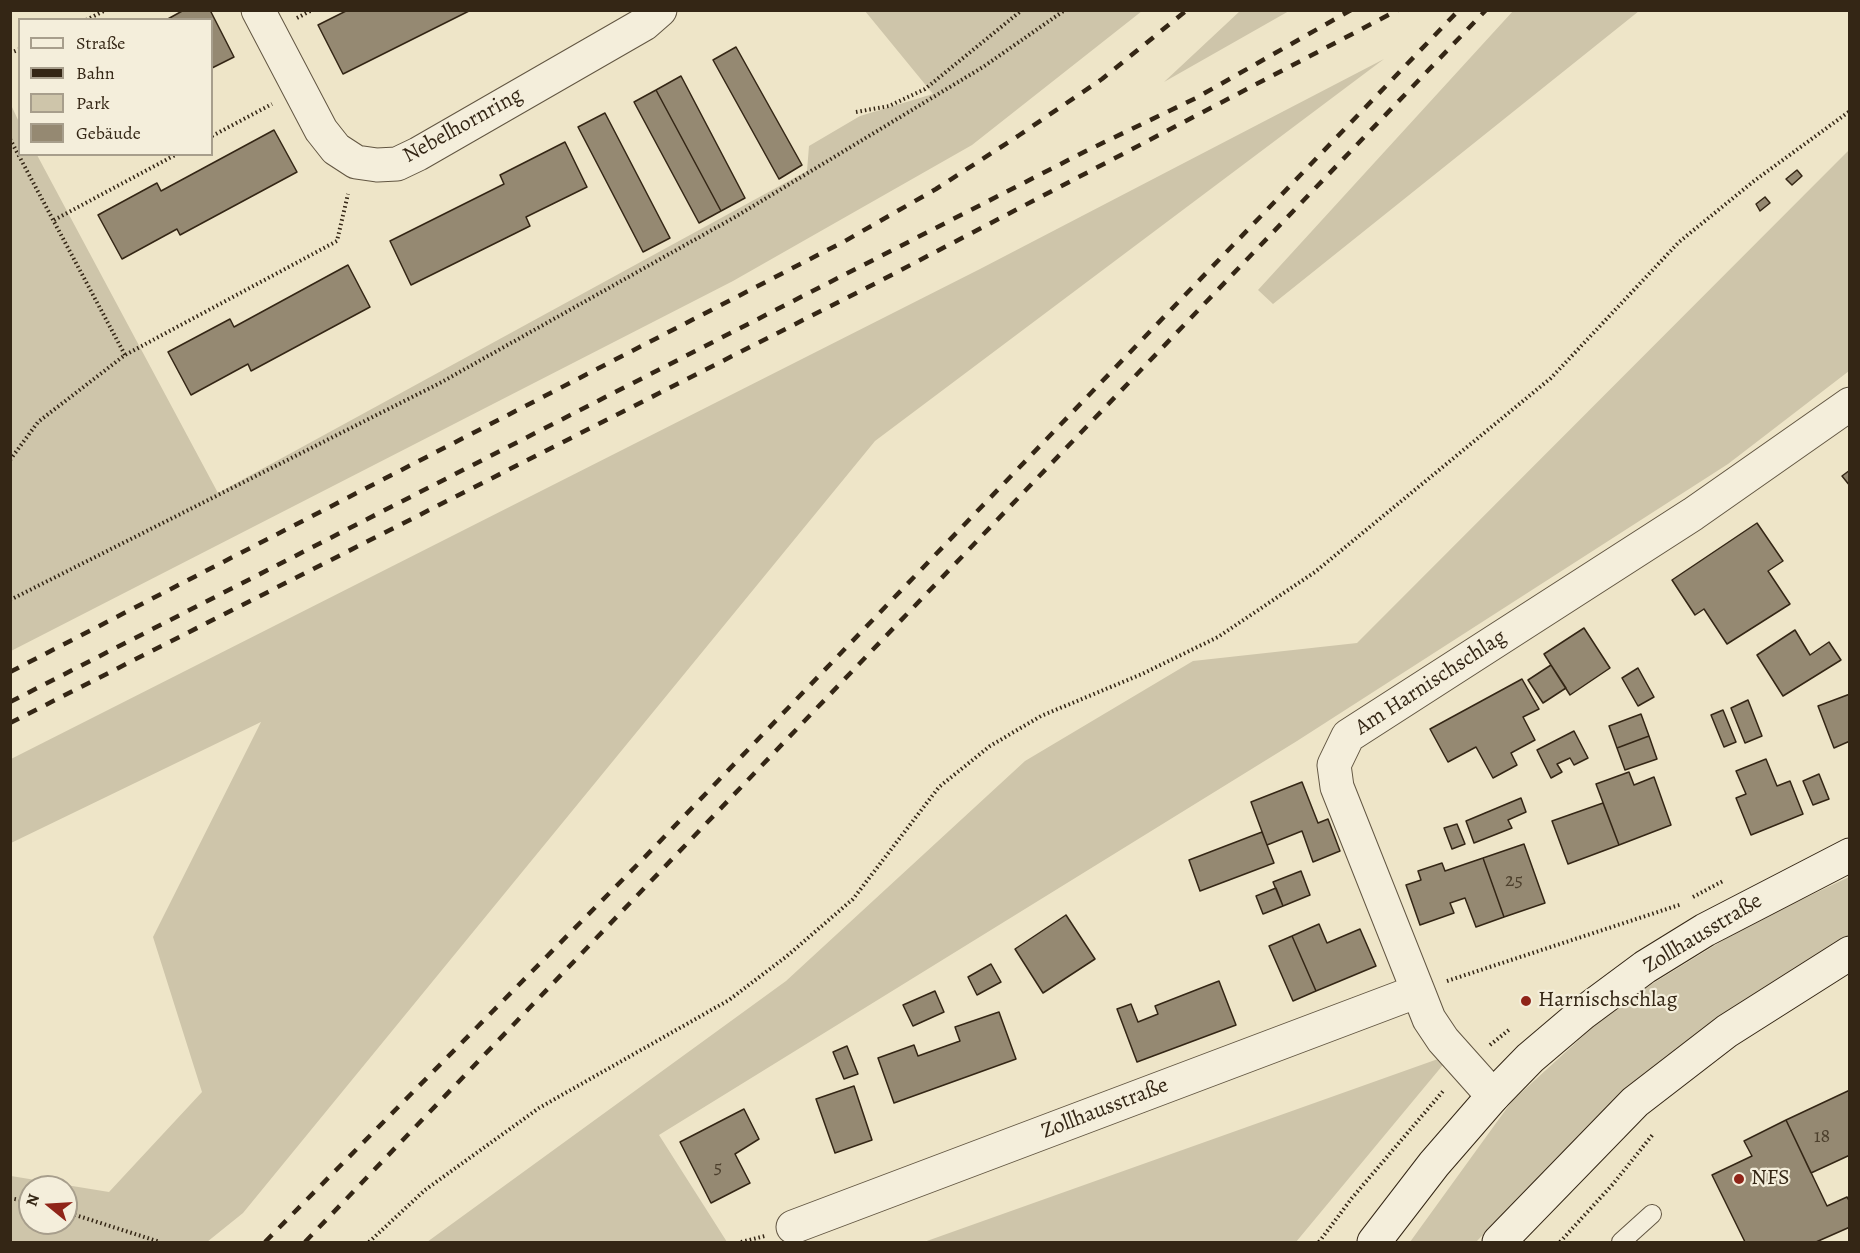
<!DOCTYPE html>
<html>
<head>
<meta charset="utf-8">
<style>
  body { margin:0 }
  #map { position:relative; width:1860px; height:1253px; overflow:hidden; background:#eee5c8; font-family:Alegreya,serif }
  canvas { display:block }
  .frame { position:absolute; inset:0; border:12px solid #342615; pointer-events:none }
  .legend { position:absolute; left:18px; top:18px; width:195px; height:138px; box-sizing:border-box; background:#f4eedb; border:2px solid #a79e8c; margin:0; padding:8px 10px; list-style:none; font-size:18px; color:#342615 }
  .legend li { display:flex; align-items:center; gap:12px; height:30px }
  .legend b { width:30px; border:2px solid #a79e8c }
  .north { position:absolute; left:18px; top:1175px; width:60px; height:60px; box-sizing:border-box; background:#f4eedb; border:2px solid #a79e8c; border-radius:50%; rotate:288deg; font-size:16px; font-weight:700; line-height:24px; text-align:center; color:#342615 }
  .north::after { content:''; display:block; margin:auto; width:21px; height:27px; background:#8f2418; clip-path:polygon(50% 0,100% 100%,50% 72%,0 100%) }
</style>
</head>
<body>
<div id="map">
<canvas width="1860" height="1253"></canvas>
<div class="frame"></div>
<ul class="legend">
<li><b style="height:8px;background:#f4eedb"></b>Straße</li>
<li><b style="height:8px;background:#342615"></b>Bahn</li>
<li><b style="height:16px;background:#cec5aa"></b>Park</li>
<li><b style="height:16px;background:#958972"></b>Gebäude</li>
</ul>
<div class="north">N</div>
</div>
<script>
const c = document.querySelector('canvas').getContext('2d');
c.lineJoin = 'round';
function fill(path, color) {
  c.fillStyle = color;
  c.fill(path, 'evenodd');
}
function toPath(rows) {
  const path = new Path2D();
  for (const r of rows) {
    path.moveTo(r[0], r[1]);
    for (let i = 2; i < r.length; i += 2) path.lineTo(r[i], r[i + 1]);
  }
  return path;
}
function trace(path, color, width, dash) {
  c.strokeStyle = color;
  c.lineWidth = width;
  c.lineCap = dash ? 'butt' : 'round';
  c.setLineDash(dash || []);
  c.stroke(path);
}
function drawText(font, color, halo, rows, align = 'center') {
  c.font = font + ' Alegreya,serif';
  c.lineWidth = 4.5;
  c.setLineDash([]);
  c.textBaseline = 'middle';
  c.strokeStyle = halo;
  c.fillStyle = color;
  for (const [text, x, y, turn = 0] of rows) {
    c.save();
    c.translate(x, y);
    c.rotate((+turn || 0) * Math.PI / 180);
    c.textAlign = isNaN(turn) ? turn : align;
    if (halo) c.strokeText(text, 0, 0);
    c.fillText(text, 0, 0);
    c.restore();
  }
}
fill(toPath([
  [865,11,1142,11,972,145,733,281,11,651,11,105,19,122,20,154,37,155,218,493,807,171,809,146,860,116,933,94],
  [1240,11,1289,11,1164,82],
  [1513,11,1639,11,1273,304,1258,290],
  [1384,59,875,441,243,1213,207,1242,11,1242,11,1176,109,1192,202,1092,153,937,261,722,11,843,11,759,980,269],
  [30,1187,66,1187,66,1223,30,1223],
  [1849,150,1849,371,1728,464,1297,741,659,1135,727,1242,427,1242,786,981,1025,761,1193,661,1357,643],
  [1849,877,1849,941,1590,1125,1476,1242,1410,1242,1512,1101,1616,1006,1748,925],
  [1452,1054,1296,1242,924,1242]
]), '#cec5aa');
const building = toPath([
  [184,10,210,10,234,57,212,68,212,20,166,20,184,10],
  [348,10,471,10,343,74,318,25,348,10],
  [736,47,802,165,779,179,713,60,736,47],
  [681,76,745,198,721,211,656,90,681,76],
  [656,90,721,211,699,223,634,102,656,90],
  [605,113,670,238,643,252,578,127,605,113],
  [274,130,297,172,180,235,177,229,122,259,98,215,157,183,161,191,274,130],
  [565,142,587,187,526,217,530,226,411,285,390,241,504,184,500,175,565,142],
  [1797,170,1802,176,1792,185,1786,179,1797,170],
  [1765,197,1770,203,1760,211,1756,204,1765,197],
  [348,265,370,307,251,371,248,364,191,395,168,352,230,319,234,327,348,265],
  [1850,470,1850,486,1842,476,1850,470],
  [1757,523,1783,561,1768,571,1790,604,1727,644,1704,609,1695,615,1672,580,1757,523],
  [1584,628,1610,668,1570,695,1544,654,1584,628],
  [1795,630,1810,655,1829,642,1841,660,1783,696,1757,655,1795,630],
  [1551,665,1566,688,1543,703,1528,680,1551,665],
  [1638,668,1654,697,1638,706,1622,678,1638,668],
  [1522,679,1539,709,1523,717,1535,740,1511,753,1517,765,1493,778,1476,747,1448,762,1430,729,1522,679],
  [1850,694,1850,741,1834,748,1818,706,1850,694],
  [1748,700,1762,736,1745,743,1731,708,1748,700],
  [1723,710,1736,742,1724,747,1711,715,1723,710],
  [1641,714,1649,736,1617,748,1609,726,1641,714],
  [1574,731,1588,758,1574,765,1570,758,1557,764,1562,772,1551,778,1537,750,1574,731],
  [1649,736,1657,759,1625,770,1617,748,1649,736],
  [1766,759,1777,786,1790,781,1803,814,1751,835,1736,798,1746,794,1736,771,1766,759],
  [1629,772,1634,785,1654,777,1671,825,1619,845,1596,784,1629,772],
  [1819,774,1829,799,1813,805,1803,781,1819,774],
  [1302,782,1318,823,1328,819,1340,851,1313,862,1302,831,1267,845,1251,802,1302,782],
  [1521,798,1526,812,1508,820,1512,828,1474,843,1466,821,1521,798],
  [1603,803,1619,845,1568,864,1552,821,1603,803],
  [1457,824,1465,844,1452,849,1444,828,1457,824],
  [1262,832,1274,863,1200,891,1189,860,1262,832],
  [1524,844,1545,903,1504,917,1483,858,1524,844],
  [1483,858,1504,917,1476,927,1465,898,1450,903,1454,913,1420,925,1406,885,1421,880,1418,871,1442,863,1445,871,1483,858],
  [1301,871,1310,895,1283,906,1273,882,1301,871],
  [1276,888,1283,906,1263,914,1256,896,1276,888],
  [1066,915,1095,959,1043,993,1015,949,1066,915],
  [1319,924,1327,943,1360,929,1376,966,1316,991,1292,936,1319,924],
  [1292,936,1316,991,1293,1001,1269,946,1292,936],
  [991,964,1001,982,977,995,968,977,991,964],
  [1219,981,1236,1025,1137,1062,1117,1009,1131,1004,1138,1022,1158,1014,1155,1006,1219,981],
  [935,991,944,1012,913,1026,903,1005,935,991],
  [999,1012,1016,1059,894,1103,878,1058,914,1045,918,1056,960,1041,955,1027,999,1012],
  [847,1046,858,1074,844,1079,833,1052,847,1046],
  [854,1086,872,1140,835,1153,816,1099,854,1086],
  [1850,1090,1850,1155,1811,1173,1786,1120,1850,1090],
  [744,1109,759,1139,735,1154,750,1183,711,1203,680,1142,744,1109],
  [1786,1120,1827,1206,1847,1197,1850,1202,1850,1227,1816,1242,1745,1242,1712,1175,1752,1156,1744,1141,1786,1120]
]);
fill(building, '#958972');
trace(building, '#342615', 1.5);
const lane = toPath([
  [1621,1242,1652,1214]
]);
const street = toPath([
  [258,10,321,130,336,149,356,162,377,165,397,164,418,154,644,24,660,10],
  [1493,1096,1443,1040,1429,1019,1418,991,1337,787,1334,765,1348,736,1693,514,1850,404],
  [793,1227,1418,991]
]);
const secondary = toPath([
  [1374,1242,1434,1164,1493,1096,1530,1058,1583,1013,1645,967,1705,930,1850,855],
  [1499,1242,1635,1102,1727,1031,1850,953]
]);
trace(lane, '#625642', 20);
trace(street, '#625642', 35);
trace(secondary, '#342615', 35);
trace(toPath([
  [297,18,312,10],
  [86,20,106,10],
  [10,53,20,49],
  [856,112,889,106,925,89,1022,10],
  [212,136,272,104],
  [10,139,125,355],
  [54,220,177,154],
  [10,460,38,422,125,355,337,241,348,194],
  [10,600,440,383,735,217,983,67,1065,10],
  [1693,897,1723,881],
  [1447,981,1682,904],
  [1490,1045,1510,1029],
  [10,1198,30,1202],
  [66,1212,160,1242],
  [369,1242,425,1190,539,1108,729,1000,787,956,853,899,939,787,990,746,1041,716,1142,674,1218,637,1315,572,1551,378,1679,242,1754,181,1850,111],
  [741,1242,765,1236],
  [1319,1242,1352,1198,1444,1090],
  [1560,1242,1613,1184,1654,1133]
]), '#342615', 4, [1.5, 3]);
trace(lane, '#f4eedb', 18);
trace(street, '#f4eedb', 33);
trace(secondary, '#f4eedb', 33);
trace(toPath([
  [10,672,845,241,936,189,1018,136,1102,79,1187,10],
  [10,702,1086,151,1196,98,1351,10],
  [10,723,878,282,1398,10],
  [265,1242,641,861,1459,10],
  [305,1242,1486,10]
]), '#342615', 4.5, [10, 10]);
for (const [x, y, r, color] of [
  [1526,1001,6,"#8f2418"],
  [1739,1179,6,"#8f2418"]
]) {
  const dot = new Path2D();
  dot.arc(x, y, r, 0, 2 * Math.PI);
  c.fillStyle = color;
  c.fill(dot);
  trace(dot, '#f4eedb', 2);
}
drawText('20px', '#4c3f2c', null, [
  ["25",1514,881],
  ["18",1822,1137],
  ["5",718,1168]
]);
drawText('22px', '#342615', '#f4eedb', [
  ["Nebelhornring",463,126,-29],
  ["Am Harnischschlag",1431,683,-33],
  ["Zollhausstraße",1703,934,-31],
  ["Zollhausstraße",1105,1109,-21]
]);
drawText('22px', '#342615', '#f4eedb', [
  ["Harnischschlag",1538,1001],
  ["NFS",1751,1179]
], 'left');
</script>
</body>
</html>
